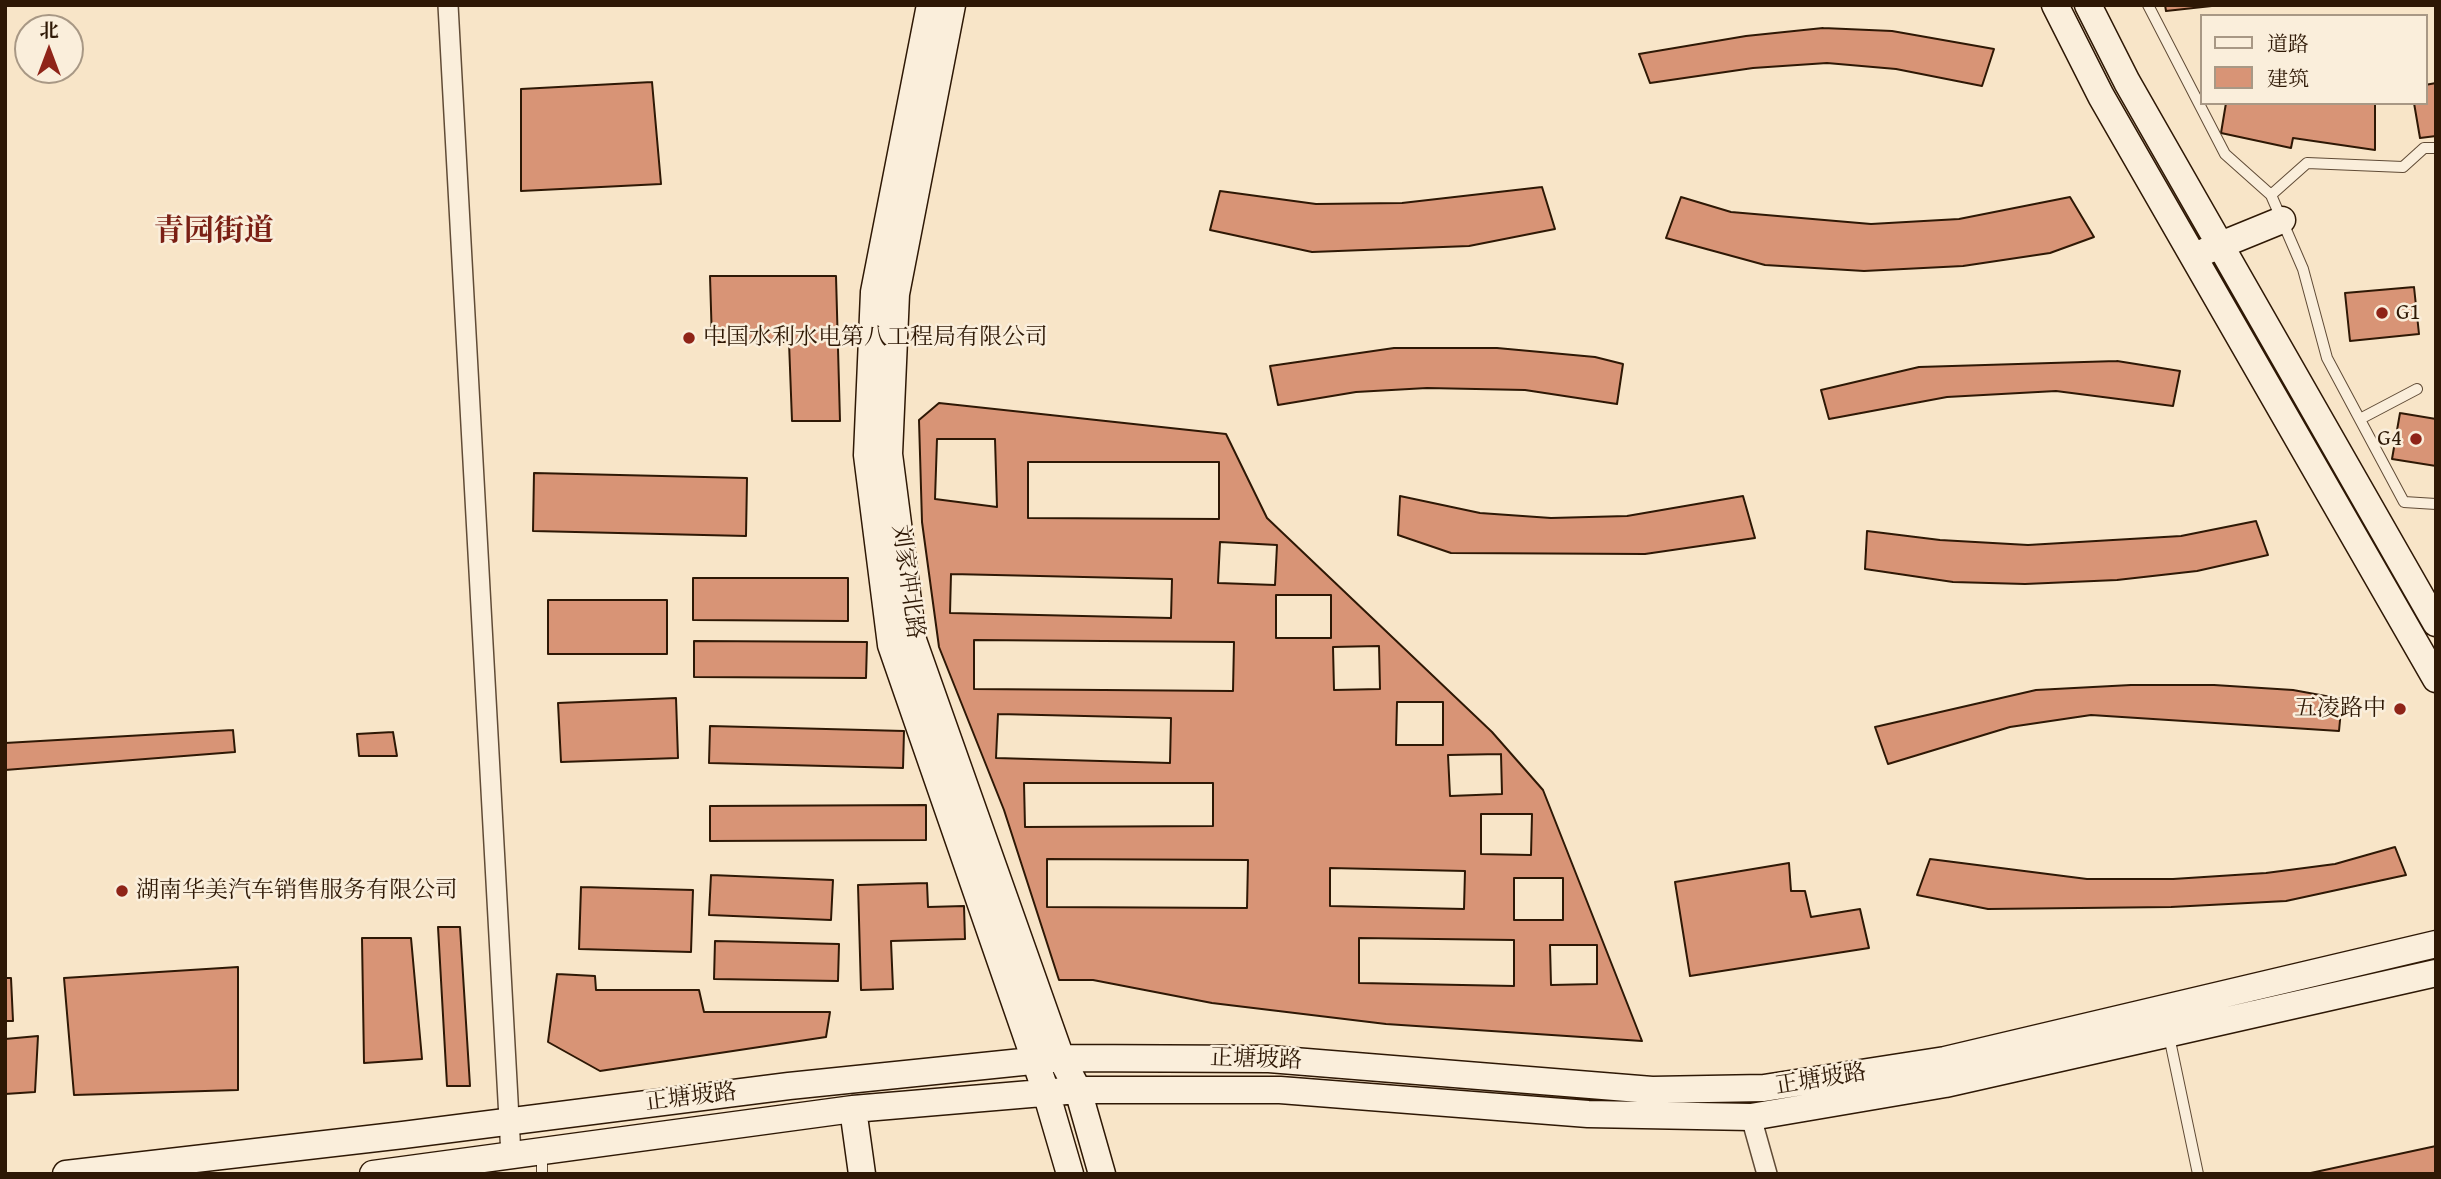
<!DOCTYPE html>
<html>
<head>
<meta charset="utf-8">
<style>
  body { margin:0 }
  #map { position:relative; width:2441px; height:1179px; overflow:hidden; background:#f8e5c8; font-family:"Gentium Book Plus","Noto Serif SC",serif }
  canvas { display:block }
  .frame { position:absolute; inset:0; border:7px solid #2e1805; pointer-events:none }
  .legend { position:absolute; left:2200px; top:14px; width:228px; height:91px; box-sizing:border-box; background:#faeedb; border:2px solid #a89885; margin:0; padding:9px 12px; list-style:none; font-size:21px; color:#2e1805 }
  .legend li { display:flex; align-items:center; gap:14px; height:35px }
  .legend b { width:35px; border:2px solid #a89885 }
  .north { position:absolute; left:14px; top:14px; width:70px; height:70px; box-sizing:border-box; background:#faeedb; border:2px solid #a89885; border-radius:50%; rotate:0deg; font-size:19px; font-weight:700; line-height:28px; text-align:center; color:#2e1805 }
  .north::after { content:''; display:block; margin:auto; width:24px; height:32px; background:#8f2418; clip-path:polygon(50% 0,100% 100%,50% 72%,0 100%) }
</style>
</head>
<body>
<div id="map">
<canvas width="2441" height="1179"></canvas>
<div class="frame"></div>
<ul class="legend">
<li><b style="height:9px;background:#faeedb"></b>道路</li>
<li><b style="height:19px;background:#d89476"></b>建筑</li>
</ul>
<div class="north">北</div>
</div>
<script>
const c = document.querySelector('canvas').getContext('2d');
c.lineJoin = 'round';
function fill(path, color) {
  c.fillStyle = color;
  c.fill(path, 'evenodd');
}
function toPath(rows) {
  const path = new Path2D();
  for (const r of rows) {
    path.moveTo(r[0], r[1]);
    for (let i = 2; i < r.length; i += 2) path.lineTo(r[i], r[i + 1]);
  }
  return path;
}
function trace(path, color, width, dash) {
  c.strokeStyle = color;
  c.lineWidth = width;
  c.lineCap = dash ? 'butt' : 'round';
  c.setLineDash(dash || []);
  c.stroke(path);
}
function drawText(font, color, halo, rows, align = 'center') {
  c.font = font + ' "Gentium Book Plus","Noto Serif SC",serif';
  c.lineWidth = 5;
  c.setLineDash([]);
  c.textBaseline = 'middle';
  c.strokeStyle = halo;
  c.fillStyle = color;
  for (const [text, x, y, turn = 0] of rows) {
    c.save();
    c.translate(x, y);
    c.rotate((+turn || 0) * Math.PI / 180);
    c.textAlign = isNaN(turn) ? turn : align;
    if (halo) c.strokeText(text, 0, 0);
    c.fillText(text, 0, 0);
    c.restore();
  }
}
const building = toPath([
  [2165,5,2221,5,2166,11,2165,5],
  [1823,28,1892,31,1994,49,1982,86,1896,69,1827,63,1753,68,1650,83,1639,54,1746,36,1823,28],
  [652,82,661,184,521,191,521,89,652,82],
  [2436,83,2436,136,2420,138,2414,103,2425,103,2425,85,2436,83],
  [2226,103,2375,104,2375,150,2293,138,2291,148,2221,133,2226,103],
  [1542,187,1555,229,1469,246,1312,252,1210,230,1220,191,1316,204,1402,203,1542,187],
  [1681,197,1731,212,1871,224,1959,219,2070,197,2094,237,2050,253,1963,266,1864,271,1765,265,1666,238,1681,197],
  [710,276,836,276,840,421,792,421,789,342,712,342,710,276],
  [2414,287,2419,334,2350,341,2345,293,2414,287],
  [1394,348,1497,348,1595,357,1623,364,1617,404,1525,390,1427,388,1356,392,1278,405,1270,366,1394,348],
  [2117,361,2180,371,2173,406,2056,391,1947,397,1829,419,1821,390,1919,367,2117,361],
  [939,403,1226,434,1267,518,1492,732,1543,790,1642,1041,1386,1024,1212,1003,1093,980,1059,980,1004,810,939,647,922,522,919,420,939,403],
  [2400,413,2436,419,2436,466,2392,459,2400,413],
  [937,439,995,439,997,507,935,499,937,439],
  [1028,462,1219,462,1219,519,1028,518,1028,462],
  [534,473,747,478,746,536,533,531,534,473],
  [1400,496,1480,513,1551,518,1627,516,1743,496,1755,538,1645,554,1451,553,1398,535,1400,496],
  [2256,521,2268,555,2197,571,2117,580,2025,584,1953,582,1865,569,1867,531,1940,540,2028,545,2181,536,2256,521],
  [1220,542,1277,545,1275,585,1218,583,1220,542],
  [951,574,1172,579,1171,618,950,613,951,574],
  [693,578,848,578,848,621,693,620,693,578],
  [1276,595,1331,595,1331,638,1276,638,1276,595],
  [548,600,667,600,667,654,548,654,548,600],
  [974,640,1234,642,1233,691,974,689,974,640],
  [694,641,867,642,866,678,694,677,694,641],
  [1379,646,1380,689,1334,690,1333,647,1379,646],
  [2131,685,2214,685,2293,690,2342,699,2339,731,2091,715,2010,727,1888,764,1875,727,2036,690,2131,685],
  [676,698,678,758,561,762,558,703,676,698],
  [1397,702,1443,702,1443,745,1396,745,1397,702],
  [998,714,1171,718,1170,763,996,758,998,714],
  [710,726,904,731,903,768,709,763,710,726],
  [233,730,235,752,5,770,5,743,233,730],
  [393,732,397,756,359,756,357,734,393,732],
  [1501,754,1502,794,1450,796,1448,755,1501,754],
  [1024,783,1213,783,1213,826,1025,827,1024,783],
  [926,805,926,840,710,841,710,806,926,805],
  [1481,814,1532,814,1531,855,1481,854,1481,814],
  [2395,847,2406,875,2286,901,2171,907,1988,909,1917,895,1930,859,2087,879,2173,879,2266,873,2335,864,2395,847],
  [1047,859,1248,860,1247,908,1047,907,1047,859],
  [1789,863,1791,891,1805,891,1811,917,1860,909,1869,948,1690,976,1675,882,1789,863],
  [1330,868,1465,871,1464,909,1330,906,1330,868],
  [711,875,833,880,831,920,709,915,711,875],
  [1514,878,1563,878,1563,920,1514,920,1514,878],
  [927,883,928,907,964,906,965,939,891,941,893,989,861,990,858,885,927,883],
  [581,887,693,890,691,952,579,949,581,887],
  [438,927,460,927,470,1086,447,1086,438,927],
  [362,938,411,938,422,1059,364,1063,362,938],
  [1359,938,1514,940,1514,986,1359,983,1359,938],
  [715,941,839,944,838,981,714,979,715,941],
  [1550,945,1597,945,1597,984,1551,985,1550,945],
  [238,967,238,1090,74,1095,64,978,238,967],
  [557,974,595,976,596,990,699,990,704,1012,830,1012,826,1037,600,1071,548,1042,557,974],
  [5,978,11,978,13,1021,5,1021,5,978],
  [38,1036,35,1092,5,1094,5,1039,38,1036],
  [2436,1146,2436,1174,2306,1174,2436,1146]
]);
fill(building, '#d89476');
trace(building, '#2e1805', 2);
const lane = toPath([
  [2148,5,2225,154,2271,195,2303,269,2327,358,2404,502,2436,504],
  [2271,195,2307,163,2403,167,2424,148,2436,148],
  [2360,419,2417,389],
  [2169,1036,2198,1174],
  [542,1153,542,1174]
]);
const street = toPath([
  [448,5,511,1155],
  [1751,1117,1767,1174]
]);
const secondary = toPath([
  [930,5,874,292,867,455,891,645,1046,1092,1070,1174],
  [952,5,896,294,889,454,913,640,1061,1058,1078,1090,1102,1174],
  [2055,5,2101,96,2436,679],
  [2088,5,2127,82,2436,623],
  [2206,251,2282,220],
  [853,1109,862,1174],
  [66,1174,403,1135,789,1086,1061,1058,1269,1059,1652,1090,1764,1088,1945,1060,2436,944],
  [373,1174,853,1109,1078,1090,1280,1090,1588,1114,1751,1117,1945,1084,2436,973]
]);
trace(lane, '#604b36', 12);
trace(street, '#604b36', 22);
trace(secondary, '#2e1805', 29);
trace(lane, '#faeedb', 10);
trace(street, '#faeedb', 19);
trace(secondary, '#faeedb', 26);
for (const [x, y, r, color] of [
  [2382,313,7,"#8f2418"],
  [689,338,7,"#8f2418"],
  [2416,439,7,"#8f2418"],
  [2400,709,7,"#8f2418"],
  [122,891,7,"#8f2418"]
]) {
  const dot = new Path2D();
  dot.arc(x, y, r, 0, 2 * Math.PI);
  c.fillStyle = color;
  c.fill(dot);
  trace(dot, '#faeedb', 2.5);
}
drawText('23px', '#2e1805', '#faeedb', [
  ["G1",2396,313],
  ["中国水利水电第八工程局有限公司",703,338],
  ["G4",2402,439,"right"],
  ["五凌路中",2386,709,"right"],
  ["湖南华美汽车销售服务有限公司",136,891]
], 'left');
drawText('23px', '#2e1805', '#faeedb', [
  ["刘家冲北路",907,582,82],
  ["正塘坡路",1256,1060,2],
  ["正塘坡路",1821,1080,-9],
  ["正塘坡路",691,1098,-7]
]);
drawText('bold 30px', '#7a1f14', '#faeedb', [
  ["青园街道",214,232]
]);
</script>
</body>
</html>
